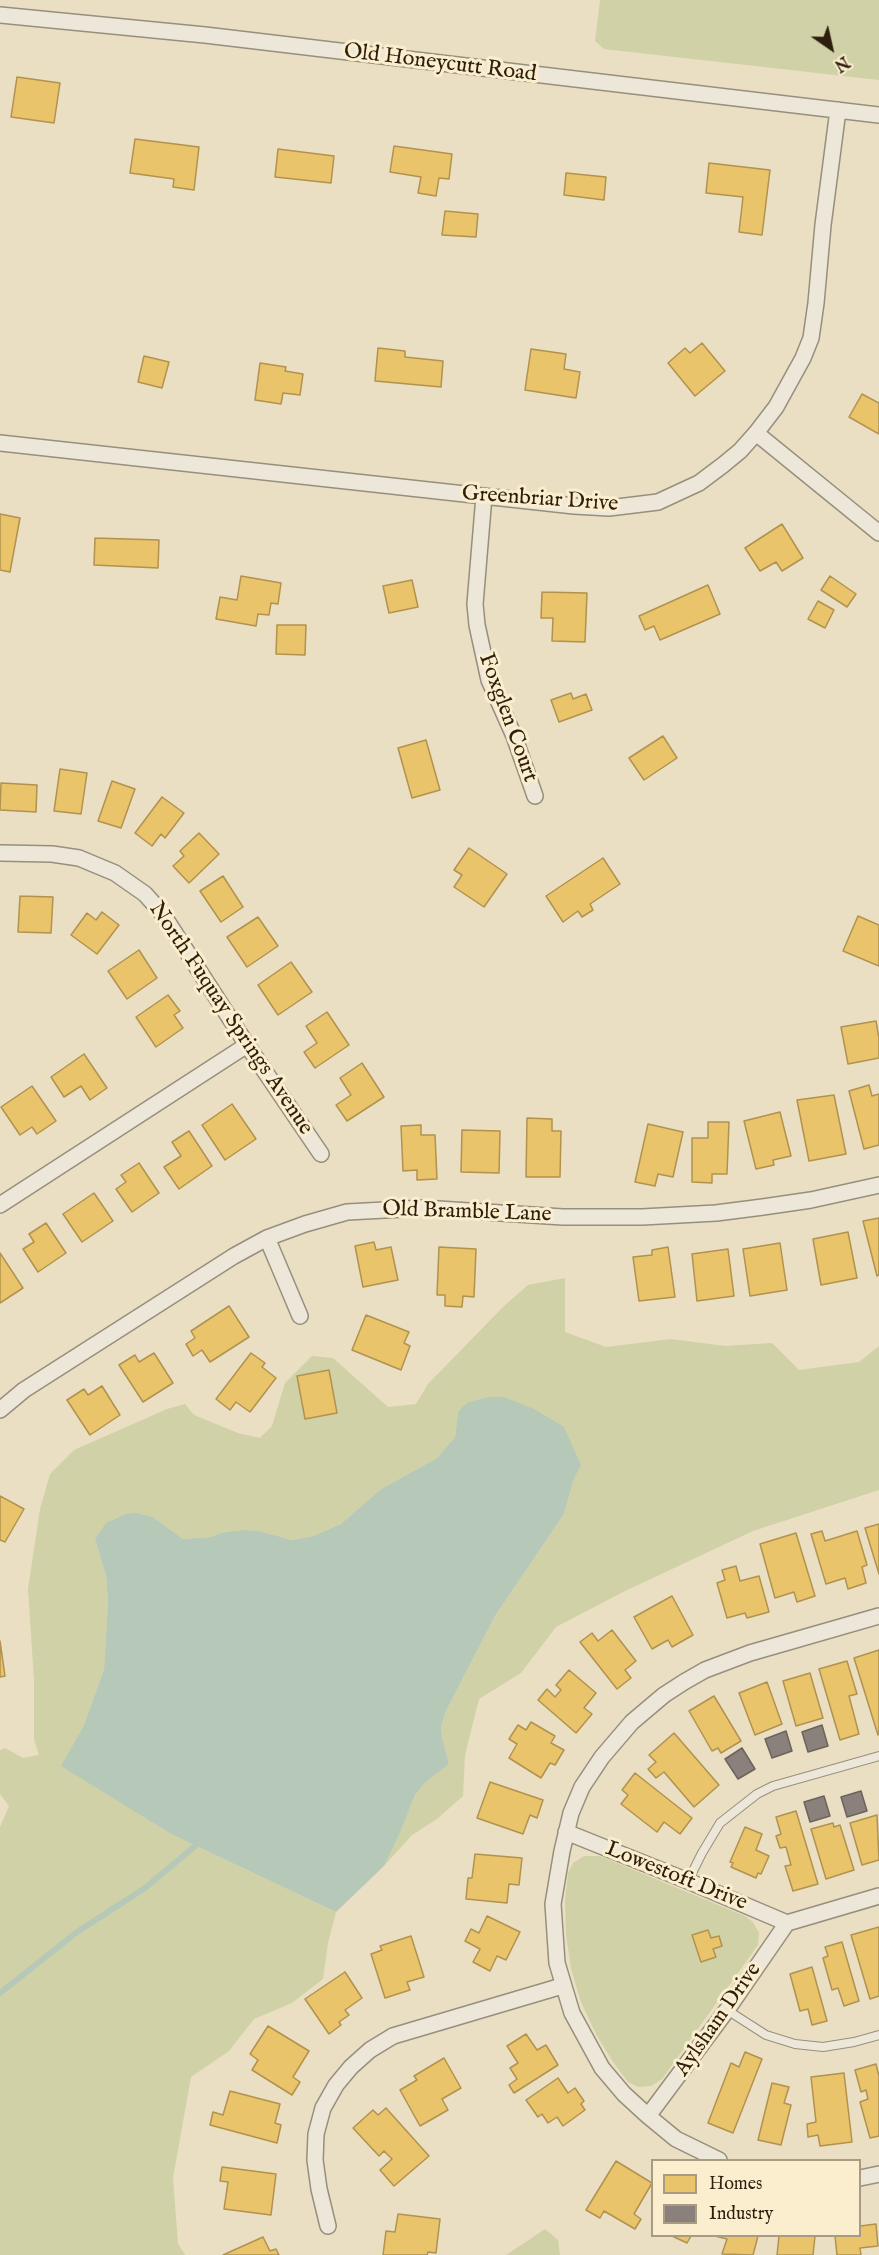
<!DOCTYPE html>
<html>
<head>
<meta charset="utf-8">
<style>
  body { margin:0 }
  #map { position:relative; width:879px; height:2255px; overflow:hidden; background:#eadfc3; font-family:"IM FELL English",serif }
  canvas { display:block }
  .legend { position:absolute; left:651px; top:2159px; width:210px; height:78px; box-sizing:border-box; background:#fbeece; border:2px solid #a99b81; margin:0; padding:8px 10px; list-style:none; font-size:18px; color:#2d1e0d }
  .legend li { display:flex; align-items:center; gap:12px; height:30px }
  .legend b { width:30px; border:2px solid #a99b81 }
  .north { position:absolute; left:801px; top:18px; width:60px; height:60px; -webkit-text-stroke:4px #fbeece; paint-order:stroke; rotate:146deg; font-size:16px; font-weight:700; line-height:24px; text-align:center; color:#2d1e0d }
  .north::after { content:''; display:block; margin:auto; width:21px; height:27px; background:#2d1e0d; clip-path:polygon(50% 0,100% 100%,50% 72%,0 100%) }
</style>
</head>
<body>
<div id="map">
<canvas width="879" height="2255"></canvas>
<ul class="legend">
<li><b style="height:16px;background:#e9c46a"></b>Homes</li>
<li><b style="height:16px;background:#8a817c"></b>Industry</li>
</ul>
<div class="north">N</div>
</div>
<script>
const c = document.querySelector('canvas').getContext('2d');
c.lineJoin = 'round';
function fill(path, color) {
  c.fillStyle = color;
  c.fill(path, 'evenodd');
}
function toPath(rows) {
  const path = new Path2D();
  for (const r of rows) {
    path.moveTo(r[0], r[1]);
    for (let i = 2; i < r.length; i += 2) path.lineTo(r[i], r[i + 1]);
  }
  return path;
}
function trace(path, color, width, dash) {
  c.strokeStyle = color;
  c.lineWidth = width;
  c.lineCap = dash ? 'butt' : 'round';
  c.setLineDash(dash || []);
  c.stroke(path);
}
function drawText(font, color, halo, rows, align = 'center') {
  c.font = font + ' "IM FELL English",serif';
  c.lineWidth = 6;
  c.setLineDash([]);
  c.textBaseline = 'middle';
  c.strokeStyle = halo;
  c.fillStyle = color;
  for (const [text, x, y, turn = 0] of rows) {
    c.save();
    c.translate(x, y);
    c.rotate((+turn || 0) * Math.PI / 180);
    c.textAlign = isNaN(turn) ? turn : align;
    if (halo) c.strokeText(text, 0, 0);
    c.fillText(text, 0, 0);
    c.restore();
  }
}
fill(toPath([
  [600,0,879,0,879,80,604,49,595,41],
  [565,1278,565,1332,606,1347,671,1339,725,1346,772,1343,799,1370,859,1362,879,1346,879,1490,753,1531,623,1592,556,1627,521,1673,479,1699,465,1755,463,1796,437,1819,412,1835,384,1866,400,1833,415,1795,426,1782,449,1764,442,1737,441,1727,446,1711,495,1616,564,1514,573,1482,581,1465,458,1413,455,1437,437,1458,381,1489,341,1524,313,1536,292,1540,263,1532,220,1533,211,1537,183,1539,153,1517,95,1539,106,1576,108,1602,104,1669,84,1725,62,1766,171,1834,336,1912,328,1943,323,1979,292,2003,254,2019,229,2051,191,2077,173,2178,178,2244,185,2255,0,2255,0,1827,9,1806,0,1794,0,1750,5,1748,23,1758,39,1755,34,1740,34,1680,28,1589,40,1509,50,1474,74,1450,167,1409,185,1404,194,1415,238,1433,260,1438,272,1426,285,1383,312,1356,333,1358,388,1407,416,1404,428,1384,504,1306,528,1285],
  [584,1856,600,1856,745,1916,753,1922,759,1933,758,1945,662,2079,651,2086,638,2087,628,2082,613,2062,597,2036,581,2002,571,1969,566,1934,565,1901,568,1873,573,1863],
  [545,2229,558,2240,560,2255,506,2255]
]), '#d0d1a6');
fill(toPath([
  [489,1397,504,1397,534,1409,564,1427,581,1465,573,1482,564,1514,495,1616,446,1711,441,1727,442,1737,449,1764,426,1782,415,1795,400,1833,384,1866,336,1912,171,1834,61,1766,84,1725,104,1669,108,1602,106,1576,95,1539,106,1523,126,1514,136,1513,153,1517,183,1539,211,1537,220,1533,247,1530,263,1532,292,1540,313,1536,341,1524,381,1489,437,1458,455,1437,458,1413,462,1407,469,1402]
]), '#b6c8b8');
const homes = toPath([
  [17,77,60,83,54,123,11,117,17,77],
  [135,139,199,147,194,190,173,187,174,179,130,173,135,139],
  [394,146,452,154,449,179,439,178,436,196,418,193,421,177,390,172,394,146],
  [278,149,334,156,331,183,275,177,278,149],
  [709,163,770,170,762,235,739,232,743,197,706,193,709,163],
  [566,173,606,177,604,200,564,195,566,173],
  [445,211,478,214,476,237,442,235,445,211],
  [702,343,725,371,695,396,668,363,685,348,690,353,702,343],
  [378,348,405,351,405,357,443,361,441,387,375,381,378,348],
  [531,349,566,354,564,369,580,372,576,398,525,390,531,349],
  [144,356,169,362,162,388,138,382,144,356],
  [260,363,286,367,285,371,303,374,300,395,283,393,281,404,255,400,260,363],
  [862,394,879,403,879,434,849,417,862,394],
  [0,514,20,518,10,572,0,570,0,514],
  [782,524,803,558,782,571,776,562,760,571,745,548,782,524],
  [95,538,159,540,158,568,94,565,95,538],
  [241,576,281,583,278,604,271,603,269,615,258,614,256,626,216,619,220,597,237,600,241,576],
  [830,576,856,594,847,607,821,590,830,576],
  [412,580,418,607,389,613,383,586,412,580],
  [708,585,720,614,660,640,654,626,645,630,639,616,708,585],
  [542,592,587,593,585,642,552,641,553,618,541,618,542,592],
  [818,601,834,610,825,628,808,619,818,601],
  [277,625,306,625,305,655,276,654,277,625],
  [571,693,573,699,586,694,592,710,559,722,551,700,571,693],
  [663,736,677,758,644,780,629,758,663,736],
  [426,740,440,790,412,798,398,748,426,740],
  [60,769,87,773,81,814,54,811,60,769],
  [112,781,135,789,121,828,98,821,112,781],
  [1,783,37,785,36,812,0,810,1,783],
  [162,797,184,813,165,838,161,834,152,846,135,833,162,797],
  [199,833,219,854,189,883,173,866,184,856,180,851,199,833],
  [469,848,507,874,484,907,454,887,462,875,454,870,469,848],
  [603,858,620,884,590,904,593,910,582,917,578,911,563,922,546,896,603,858],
  [223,876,243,907,221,922,200,891,223,876],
  [20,896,53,897,51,933,18,932,20,896],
  [102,912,119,925,97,954,71,935,87,913,96,920,102,912],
  [858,916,879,925,879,966,843,951,858,916],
  [258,917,278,946,247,967,227,937,258,917],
  [139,950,157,978,127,999,108,971,139,950],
  [291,962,312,992,278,1015,258,985,291,962],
  [168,995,180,1011,174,1015,183,1028,156,1047,136,1017,168,995],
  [327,1012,349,1045,315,1068,304,1052,317,1043,306,1026,327,1012],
  [876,1021,879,1038,879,1058,848,1064,841,1027,876,1021],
  [84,1054,107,1088,90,1100,81,1086,64,1097,51,1077,84,1054],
  [362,1063,384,1097,347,1121,336,1105,351,1095,340,1078,362,1063],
  [869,1085,872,1096,879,1094,879,1145,864,1149,849,1091,869,1085],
  [32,1086,56,1121,37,1134,32,1127,20,1135,1,1107,32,1086],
  [834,1095,846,1154,809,1161,797,1100,834,1095],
  [232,1104,256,1139,225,1160,202,1125,232,1104],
  [780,1112,791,1156,773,1160,774,1165,756,1169,744,1121,780,1112],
  [527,1118,552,1119,552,1131,561,1131,560,1177,526,1177,527,1118],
  [708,1122,729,1122,727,1174,712,1174,712,1183,692,1182,692,1138,708,1138,708,1122],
  [648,1124,683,1132,673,1177,658,1174,655,1186,635,1182,648,1124],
  [421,1125,421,1135,435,1135,437,1179,417,1180,417,1170,403,1171,401,1126,421,1125],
  [462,1130,500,1131,499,1173,461,1172,462,1130],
  [189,1131,212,1166,179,1189,164,1167,181,1156,172,1142,189,1131],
  [139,1163,159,1193,132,1212,116,1189,126,1182,121,1175,139,1163],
  [94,1193,113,1221,82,1242,63,1214,94,1193],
  [879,1218,879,1275,877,1276,863,1221,879,1218],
  [46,1223,66,1253,38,1272,23,1249,34,1242,29,1234,46,1223],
  [848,1232,857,1278,821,1285,813,1239,848,1232],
  [374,1242,376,1250,391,1247,398,1280,363,1287,355,1246,374,1242],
  [780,1243,787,1290,750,1296,743,1249,780,1243],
  [439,1247,476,1249,474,1297,463,1296,462,1307,445,1306,445,1295,437,1295,439,1247],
  [668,1247,675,1297,639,1301,633,1257,652,1255,652,1250,668,1247],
  [728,1249,734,1296,697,1301,692,1254,728,1249],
  [0,1253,23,1288,0,1303,0,1253],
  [229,1306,249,1337,210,1362,202,1350,193,1356,186,1344,195,1338,191,1331,229,1306],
  [366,1315,409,1332,404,1343,410,1346,401,1370,352,1350,366,1315],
  [154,1353,173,1383,143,1402,119,1365,135,1355,139,1362,154,1353],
  [251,1353,265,1363,262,1367,276,1378,250,1412,236,1402,230,1410,216,1399,251,1353],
  [329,1370,337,1413,305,1419,297,1376,329,1370],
  [102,1386,120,1415,90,1435,67,1400,84,1389,88,1395,102,1386],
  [0,1496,24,1509,5,1542,0,1540,0,1496],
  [879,1524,879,1574,865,1528,879,1524],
  [822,1531,825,1541,857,1531,867,1565,862,1567,866,1583,848,1589,845,1578,826,1584,811,1534,822,1531],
  [796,1533,815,1596,797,1602,794,1592,775,1598,760,1544,796,1533],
  [736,1566,740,1581,759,1576,769,1612,747,1618,745,1613,727,1618,717,1583,725,1580,722,1570,736,1566],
  [672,1596,693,1635,672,1647,668,1640,652,1649,634,1617,672,1596],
  [612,1630,636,1661,625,1670,631,1678,617,1689,580,1642,592,1633,598,1641,612,1630],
  [0,1641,5,1676,0,1677,0,1641],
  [879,1650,879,1734,878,1735,854,1658,879,1650],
  [847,1661,857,1694,849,1696,859,1734,840,1740,819,1669,847,1661],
  [569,1670,596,1693,584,1708,592,1714,576,1733,538,1700,547,1689,555,1697,561,1690,556,1685,569,1670],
  [810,1673,823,1718,796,1726,783,1681,810,1673],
  [767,1682,782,1724,755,1735,739,1693,767,1682],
  [714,1696,741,1741,721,1753,718,1748,712,1751,689,1711,714,1696],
  [531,1722,555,1736,551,1743,564,1750,555,1765,550,1763,541,1778,509,1758,517,1744,509,1739,518,1725,526,1730,531,1722],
  [674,1733,719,1785,694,1807,664,1772,656,1778,648,1769,656,1762,649,1755,674,1733],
  [635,1773,692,1818,680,1834,664,1822,657,1832,621,1804,628,1795,622,1790,635,1773],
  [490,1782,543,1800,537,1818,530,1815,523,1834,477,1818,490,1782],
  [796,1811,818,1884,793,1891,785,1866,791,1865,786,1847,780,1848,776,1836,781,1834,776,1817,796,1811],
  [877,1815,879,1860,862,1865,850,1823,877,1815],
  [833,1823,834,1827,840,1825,854,1870,826,1879,811,1829,833,1823],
  [745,1827,762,1834,756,1850,769,1856,761,1874,758,1873,756,1878,731,1867,733,1863,730,1862,745,1827],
  [475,1854,522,1858,519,1885,509,1884,507,1903,466,1899,468,1878,472,1878,475,1854],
  [487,1916,520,1932,506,1960,497,1956,490,1971,473,1962,480,1949,465,1941,471,1929,479,1933,487,1916],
  [879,1927,879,1996,870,1999,851,1935,879,1927],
  [708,1930,711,1938,719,1936,722,1946,713,1949,716,1957,701,1962,692,1935,708,1930],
  [411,1936,424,1977,407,1982,410,1990,385,1998,371,1954,382,1950,380,1946,411,1936],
  [842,1942,859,2001,844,2006,838,1988,832,1990,823,1958,828,1956,825,1947,842,1942],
  [812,1967,827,2021,812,2025,808,2009,800,2011,790,1974,812,1967],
  [345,1972,362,1998,345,2010,349,2015,339,2022,341,2025,329,2034,305,1999,345,1972],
  [268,2026,309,2051,293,2077,300,2082,292,2095,252,2070,258,2060,250,2054,268,2026],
  [526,2034,537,2050,546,2045,558,2065,514,2093,509,2085,517,2079,510,2068,518,2063,507,2046,526,2034],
  [745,2052,762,2059,733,2133,708,2123,731,2063,739,2067,745,2052],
  [444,2058,461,2088,442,2099,448,2110,420,2126,400,2090,417,2080,414,2076,444,2058],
  [876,2064,879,2076,879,2136,870,2138,860,2102,868,2099,866,2090,861,2092,855,2070,876,2064],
  [844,2073,852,2142,820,2146,818,2135,808,2137,807,2124,816,2122,811,2077,844,2073],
  [558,2078,568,2093,575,2088,584,2101,581,2104,585,2110,563,2126,557,2117,548,2123,542,2114,538,2117,526,2100,558,2078],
  [772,2083,789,2087,784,2103,791,2105,781,2145,758,2140,772,2083],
  [230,2091,280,2104,275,2123,281,2125,277,2143,210,2125,213,2112,223,2115,230,2091],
  [386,2108,429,2156,394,2186,380,2170,392,2159,384,2151,379,2156,353,2128,373,2110,378,2115,386,2108],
  [616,2161,652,2183,634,2214,641,2219,635,2229,604,2211,600,2218,586,2210,616,2161],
  [222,2167,276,2174,271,2215,224,2209,228,2182,220,2181,222,2167],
  [398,2214,440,2219,436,2253,428,2252,427,2255,383,2255,386,2231,395,2232,398,2214],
  [876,2224,878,2246,860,2248,861,2255,837,2255,835,2236,860,2236,860,2226,876,2224],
  [672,2236,691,2236,687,2243,672,2236],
  [715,2236,758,2236,753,2255,722,2254,727,2239,715,2236],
  [779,2236,815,2236,813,2255,777,2255,779,2236],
  [263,2237,270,2251,276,2249,279,2255,223,2255,263,2237]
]);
fill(homes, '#e9c46a');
trace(homes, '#b1924e', 1.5);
const industry = toPath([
  [822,1725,828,1746,808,1752,802,1732,822,1725],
  [786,1731,792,1751,772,1758,765,1739,786,1731],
  [742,1748,755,1769,738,1779,725,1759,742,1748],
  [861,1791,867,1811,847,1817,841,1797,861,1791],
  [824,1796,830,1816,810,1822,804,1802,824,1796]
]);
fill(industry, '#8a817c');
trace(industry, '#6e635b', 1.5);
trace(toPath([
  [0,1993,77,1932,145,1888,201,1841]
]), '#b6c8b8', 6);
const service = toPath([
  [688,1881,702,1853,720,1823,757,1794,773,1786,879,1756],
  [727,2010,766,2035,795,2044,823,2047,854,2042,879,2035]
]);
const minor = toPath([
  [0,15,205,35,879,115],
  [756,433,879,533],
  [0,443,574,506,609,508,658,502,699,483,723,465,740,451,756,433,776,407,803,358,811,338,816,303,823,225,838,110],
  [484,496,475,604,477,625,489,680,514,736,535,796],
  [0,853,52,854,79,858,115,873,145,894,162,913,247,1045,321,1154],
  [0,1205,247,1045],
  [267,1238,300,1316],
  [0,1410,24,1390,234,1256,267,1238,305,1224,347,1212,423,1208,563,1217,642,1217,716,1213,763,1207,811,1200,879,1185],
  [566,1832,688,1881,787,1923],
  [787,1923,879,1896],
  [648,2116,727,2010,787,1923],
  [719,2160,676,2139,648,2116,624,2094,602,2068,572,2013,557,1963,553,1904,562,1851,571,1813,582,1787,602,1757,632,1722,664,1695,684,1682,705,1670,750,1653,879,1616],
  [860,2178,879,2174],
  [328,2226,319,2189,315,2160,316,2134,323,2108,336,2085,351,2067,370,2050,393,2036,562,1986]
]);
trace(service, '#978f7d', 10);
trace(minor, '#978f7d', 18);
trace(service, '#ece7d9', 8);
trace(minor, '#ece7d9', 15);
drawText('22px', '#2d1e0d', '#fbeece', [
  ["Old Honeycutt Road",440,64,7],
  ["Greenbriar Drive",540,500,4],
  ["Foxglen Court",507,718,70],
  ["North Fuquay Springs Avenue",230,1019,56],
  ["Old Bramble Lane",467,1213,2],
  ["Lowestoft Drive",676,1877,22],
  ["Aylsham Drive",719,2020,-55]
]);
</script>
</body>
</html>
